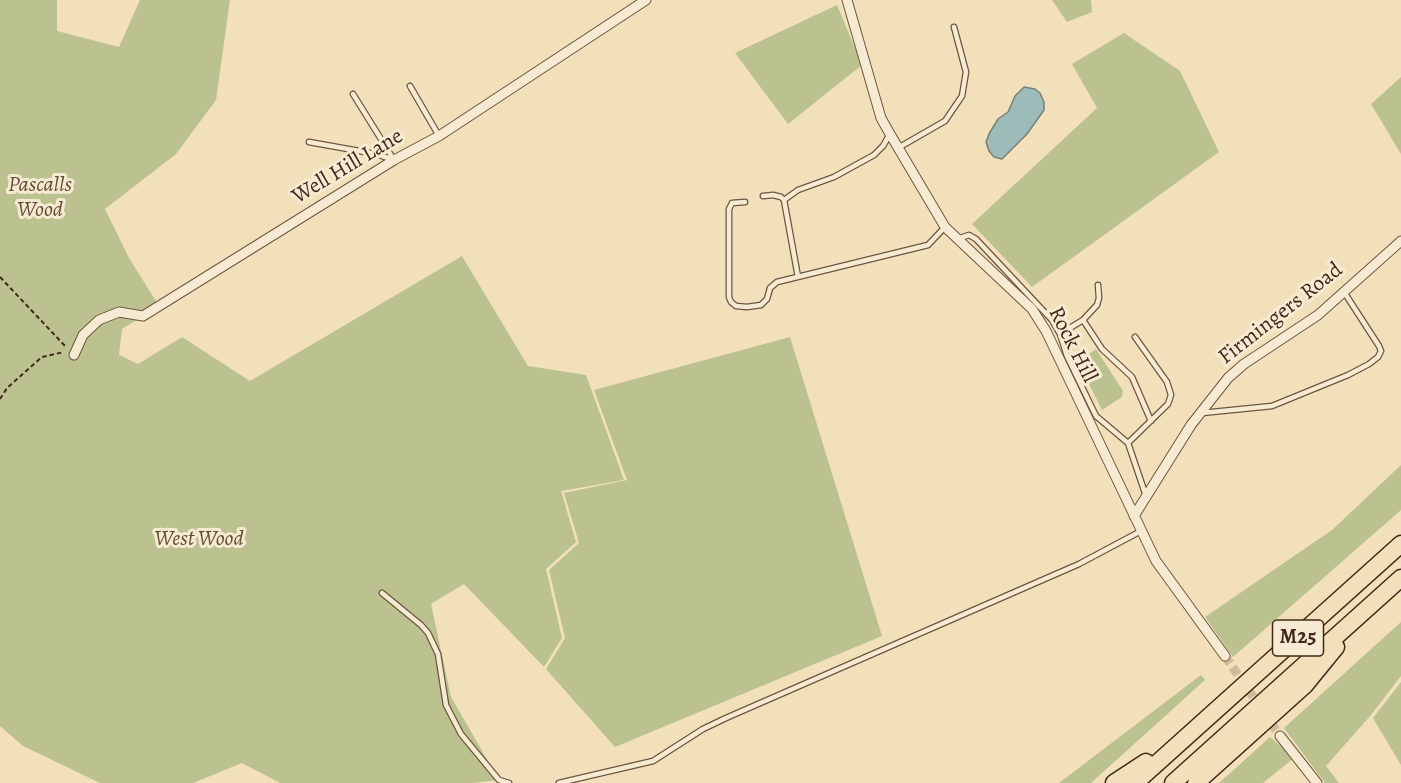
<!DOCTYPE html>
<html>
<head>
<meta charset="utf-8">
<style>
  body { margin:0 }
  canvas { display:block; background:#f1e0b9 }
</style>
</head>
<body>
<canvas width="1401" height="783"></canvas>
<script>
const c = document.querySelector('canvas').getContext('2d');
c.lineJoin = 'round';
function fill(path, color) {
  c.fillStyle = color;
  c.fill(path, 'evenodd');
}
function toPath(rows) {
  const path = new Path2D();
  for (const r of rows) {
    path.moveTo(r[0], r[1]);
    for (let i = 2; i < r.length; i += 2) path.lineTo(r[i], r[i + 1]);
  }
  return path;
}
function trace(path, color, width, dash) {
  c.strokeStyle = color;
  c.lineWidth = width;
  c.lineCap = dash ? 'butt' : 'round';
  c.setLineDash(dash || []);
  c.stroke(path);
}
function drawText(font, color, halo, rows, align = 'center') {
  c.font = font + ' Alegreya,serif';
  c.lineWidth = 6;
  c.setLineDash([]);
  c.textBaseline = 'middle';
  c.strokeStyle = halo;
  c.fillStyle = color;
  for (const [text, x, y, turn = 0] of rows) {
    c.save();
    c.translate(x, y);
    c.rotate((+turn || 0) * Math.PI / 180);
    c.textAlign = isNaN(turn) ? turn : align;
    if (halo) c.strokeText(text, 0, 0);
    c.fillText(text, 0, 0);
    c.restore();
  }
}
fill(toPath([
  [0,0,57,0,57,31,119,47,140,0,230,0,216,100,176,154,105,209,129,258,159,306,122,329,119,355,138,364,182,337,250,381,462,256,528,366,586,375,624,480,561,491,576,542,546,569,562,638,544,667,464,584,431,604,451,697,499,780,473,783,280,783,242,763,193,783,100,783,23,746,0,726],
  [1052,0,1091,0,1092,12,1067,22],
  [837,5,862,65,788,124,735,53],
  [1124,33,1180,71,1219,152,1032,287,972,224,1097,108,1072,64],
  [1401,77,1401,154,1371,104],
  [790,337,882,636,615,747,546,669,565,638,549,570,579,543,564,493,627,480,594,390],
  [1096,349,1123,391,1122,397,1102,410,1078,362],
  [1401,465,1401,510,1233,657,1205,617,1332,530],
  [1401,622,1401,676,1371,715,1326,766,1339,783,1325,783,1284,728],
  [1201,675,1205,680,1091,783,1059,783],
  [1401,682,1401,765,1373,718],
  [1270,737,1294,758,1263,783,1219,783]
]), '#bbc28f');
const water = toPath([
  [1024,87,1035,89,1040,93,1044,102,1044,110,1027,134,1002,159,994,157,989,151,986,142,989,134,998,119,1008,112,1015,96,1024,87]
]);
fill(water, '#9dbbb8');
trace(water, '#788078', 1.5);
trace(toPath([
  [1225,656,1280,736]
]), '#cebb99', 9, [9, 4.5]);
const service = toPath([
  [410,86,439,136],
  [353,94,394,160],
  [309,142,376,154,394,160],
  [898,148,945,121,962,96,966,72,954,27],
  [763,196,773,195,781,197,784,200,798,277],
  [784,200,798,190,834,177,874,155,883,146,890,134],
  [745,202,732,203,729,209,729,297,731,302,736,306,747,307,761,305,767,299,770,288,777,282,928,245,945,227],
  [957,239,969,235,976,239,1052,320,1060,334,1067,356,1096,416,1128,443,1146,496],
  [1098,285,1099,298,1097,305,1083,320,1102,349,1132,377,1151,421],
  [1060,334,1083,320],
  [1202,413,1272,406,1348,375,1369,364,1378,357,1381,351,1379,346,1344,292],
  [1128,443,1168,404,1171,395,1167,382,1135,337],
  [382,593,421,625,428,633,438,654,446,705,461,734,499,780,509,783],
  [559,783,653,761,703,729,726,718,1079,564,1141,531]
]);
const minor = toPath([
  [847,0,881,118,890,134,945,227,1032,309,1046,331,1156,561,1225,656],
  [74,355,83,335,99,320,119,312,143,316,394,160,439,136,646,0],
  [1134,516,1191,425,1228,378,1244,364,1318,315,1401,241],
  [1280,736,1317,783]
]);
const motorway = toPath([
  [1114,783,1146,762],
  [1135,783,1401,544],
  [1173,783,1401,578],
  [1196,783,1305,685,1336,647]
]);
trace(service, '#6d5641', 7);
trace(minor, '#6d5641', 11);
trace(motorway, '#412819', 19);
trace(toPath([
  [0,277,66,347],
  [0,399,7,388,42,357,64,352]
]), '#412819', 2, [4.5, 3]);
trace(service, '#f6ebd2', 4.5);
trace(minor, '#f6ebd2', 9);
trace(motorway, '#f1e0b9', 16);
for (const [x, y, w] of [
  [1298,638,51]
]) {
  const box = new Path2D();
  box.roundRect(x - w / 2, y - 18, w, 36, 4.5);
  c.fillStyle = '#f6ebd2';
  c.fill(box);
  trace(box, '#412819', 1.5);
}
drawText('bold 21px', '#412819', null, [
  ["M25",1298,638]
]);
drawText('22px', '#412819', '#f6ebd2', [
  ["Well Hill Lane",348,167,-31],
  ["Firmingers Road",1281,314,-38],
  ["Rock Hill",1072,345,63]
]);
drawText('italic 22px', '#604e36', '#f6ebd2', [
  ["Pascalls",40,186],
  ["Wood",40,211],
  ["West Wood",199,540]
]);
</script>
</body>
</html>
